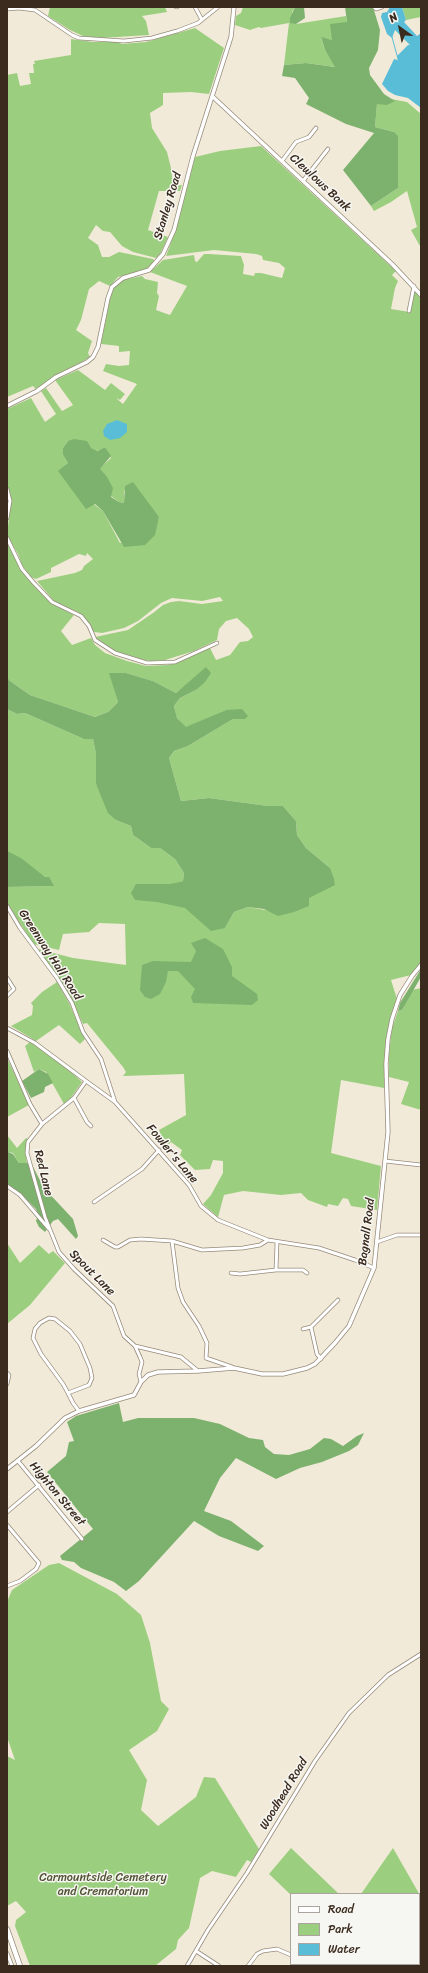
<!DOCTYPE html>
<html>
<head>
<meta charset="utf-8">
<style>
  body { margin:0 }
  #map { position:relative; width:428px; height:1973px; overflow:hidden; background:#f2ead8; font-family:Sriracha,sans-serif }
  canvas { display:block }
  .frame { position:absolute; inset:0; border:8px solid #3b2a1e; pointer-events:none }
  .legend { position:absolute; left:290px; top:1893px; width:130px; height:72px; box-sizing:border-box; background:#f6f6f2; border:1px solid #aba49d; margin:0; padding:5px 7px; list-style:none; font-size:12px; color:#3b2a1e }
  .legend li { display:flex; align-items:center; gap:8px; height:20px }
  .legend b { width:20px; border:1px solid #aba49d }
  .north { position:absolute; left:380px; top:8px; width:40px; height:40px; -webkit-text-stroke:3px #f6f6f2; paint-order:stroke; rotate:327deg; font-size:11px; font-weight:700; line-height:16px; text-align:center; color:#3b2a1e }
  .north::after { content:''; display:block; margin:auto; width:14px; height:18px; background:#3b2a1e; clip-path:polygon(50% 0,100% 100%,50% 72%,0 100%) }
</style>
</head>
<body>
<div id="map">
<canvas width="428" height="1973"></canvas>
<div class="frame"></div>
<ul class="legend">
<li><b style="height:5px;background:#fff"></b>Road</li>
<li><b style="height:11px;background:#9bcf7f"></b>Park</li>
<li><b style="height:11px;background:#59bdd7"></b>Water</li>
</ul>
<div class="north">N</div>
</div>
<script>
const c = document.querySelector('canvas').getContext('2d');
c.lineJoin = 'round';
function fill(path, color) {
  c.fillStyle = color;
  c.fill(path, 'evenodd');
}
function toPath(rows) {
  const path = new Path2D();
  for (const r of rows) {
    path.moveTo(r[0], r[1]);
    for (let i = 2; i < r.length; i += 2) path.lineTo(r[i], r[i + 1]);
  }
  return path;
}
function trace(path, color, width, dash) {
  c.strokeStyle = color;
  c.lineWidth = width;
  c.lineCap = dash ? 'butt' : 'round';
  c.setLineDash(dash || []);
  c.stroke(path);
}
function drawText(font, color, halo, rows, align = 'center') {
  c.font = font + ' Sriracha,sans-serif';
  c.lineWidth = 3;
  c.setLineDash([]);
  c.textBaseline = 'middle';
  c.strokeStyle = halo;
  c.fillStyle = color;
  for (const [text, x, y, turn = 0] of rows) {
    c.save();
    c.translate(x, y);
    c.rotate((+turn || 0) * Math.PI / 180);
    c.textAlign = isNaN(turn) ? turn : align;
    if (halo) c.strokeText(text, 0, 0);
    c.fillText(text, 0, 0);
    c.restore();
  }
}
fill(toPath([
  [50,7,165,7,167,12,142,16,146,21,149,35,101,38,83,36,70,30,48,16],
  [243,7,295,7,292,12,296,24,346,16,347,22,332,40,321,38,325,50,336,67,306,63,284,65,289,23,261,28,259,27,250,30,235,25,236,16,241,13],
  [402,7,421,7,421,17,406,20],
  [195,28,224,48,209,94,191,92,163,93,163,105,150,113,152,128,167,152,171,168,173,186,182,185,180,191,159,191,148,230,168,237,160,254,156,258,133,252,122,246,110,232,103,231,96,225,88,238,98,245,102,257,109,257,119,252,153,259,155,262,145,270,118,277,110,286,99,281,89,289,81,320,76,330,92,341,88,353,90,357,36,389,33,386,7,397,7,75,17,73,20,86,31,84,29,73,34,73,33,64,35,64,34,61,71,55,71,39,93,42,118,42,122,44,146,42],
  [391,99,407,102,421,114,421,248,411,230,417,227,407,191,391,202,374,211,371,206,398,188,394,132,375,127,377,104,394,101],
  [261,146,396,271,392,275,398,281,395,288,391,309,410,312,414,290,421,299,421,963,411,975,391,980,397,999,390,1019,386,1038,384,1088,341,1080,331,1153,381,1166,377,1210,351,1206,348,1199,343,1198,338,1206,328,1204,327,1207,308,1200,301,1193,281,1195,243,1191,224,1195,218,1217,203,1204,211,1195,223,1173,223,1161,213,1160,210,1169,195,1170,180,1155,182,1150,171,1142,166,1147,159,1130,186,1115,184,1074,123,1076,126,1072,123,1067,87,1023,83,1024,70,996,38,949,73,958,126,965,125,924,99,923,89,932,63,934,59,950,33,944,7,903,7,887,53,886,45,877,7,855,7,709,17,714,25,713,84,739,93,739,96,754,96,784,116,820,131,826,133,835,151,848,160,848,175,859,184,873,183,881,181,882,225,928,234,912,248,907,271,911,330,868,306,848,297,835,296,821,283,806,268,806,209,798,181,801,169,758,174,751,188,746,233,719,245,719,226,710,186,728,177,718,174,706,180,698,196,690,207,668,176,693,153,681,126,673,110,673,118,702,108,712,95,717,30,695,10,681,7,677,7,541,23,572,52,604,74,615,61,631,72,645,91,638,95,645,105,653,127,661,146,666,167,665,179,662,210,648,216,660,230,655,240,642,248,641,253,637,249,629,237,618,226,621,219,629,217,640,194,651,165,660,151,661,138,659,112,650,95,637,128,630,153,613,163,605,171,602,179,601,202,604,223,601,220,597,202,601,172,598,161,603,138,621,124,628,102,633,94,632,85,619,78,612,56,603,53,600,37,581,75,573,82,570,84,566,93,559,87,553,86,556,79,554,51,568,51,572,36,579,31,577,22,565,18,554,7,535,11,500,7,487,7,409,31,398,45,422,56,414,41,391,46,388,62,411,73,405,55,380,78,370,105,390,111,383,125,394,120,400,116,398,123,404,137,384,103,371,106,364,119,366,129,365,130,351,119,352,119,346,101,344,111,294,113,289,122,280,142,276,145,279,158,282,157,293,159,296,156,310,170,315,187,286,150,272,163,260,194,255,195,261,197,262,204,254,209,254,241,256,244,265,243,274,254,276,255,273,261,273,282,278,285,268,279,263,263,260,262,256,256,254,214,250,166,256,176,229,195,157,220,151],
  [68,441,99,451,105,447,111,458,99,469,106,475,111,496,119,502,124,503,124,490,159,517,156,526,120,543,103,511,71,487,59,472,68,463,63,455,63,448],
  [57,982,69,1003,85,1039,80,1044,59,1025,36,1041,11,1026,32,1015,33,1006,31,1003,42,992],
  [421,988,421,1110,401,1104,409,1082,389,1077,389,1053,392,1028,398,1011,402,1010,412,990],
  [30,1042,67,1068,82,1082,70,1099,64,1104,46,1072,39,1069,34,1072,25,1046],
  [7,1058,29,1105,7,1117],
  [7,1135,17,1148,26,1138,28,1139,25,1150,27,1163,19,1163,13,1153,8,1152,7,1155],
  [7,1243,20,1263,39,1245,49,1254,53,1251,65,1263,30,1305,7,1324],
  [59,1563,117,1594,141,1615,150,1643,161,1701,169,1709,157,1731,129,1750,147,1780,141,1810,158,1826,196,1797,204,1777,215,1778,259,1849,251,1862,247,1860,236,1877,212,1871,200,1878,189,1928,178,1940,176,1949,155,1966,30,1966,15,1926,16,1920,26,1912,16,1901,7,1906,7,1756,15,1760,7,1737,7,1602,12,1590,49,1565],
  [291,1848,339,1894,291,1895,269,1874],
  [393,1848,421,1897,421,1920,419,1922,419,1894,361,1894]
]), '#9bcf7f');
fill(toPath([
  [295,7,304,7,305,18,296,24,290,23,290,18],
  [345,7,373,7,380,30,378,50,369,68,370,75,384,94,395,101,387,105,377,104,375,127,394,132,398,136,398,188,371,206,343,170,374,133,346,124,306,104,309,98,295,78,282,76,284,65,306,63,335,67,325,50,321,37,332,40,330,24,347,22],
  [74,439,87,441,91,448,98,451,105,447,111,456,100,469,106,475,113,488,111,497,119,502,124,503,125,486,133,482,159,517,155,535,145,545,124,547,103,511,95,504,86,509,58,471,68,463,63,455,63,448,68,441],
  [206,667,211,673,205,682,196,690,180,698,174,706,177,718,186,727,226,710,242,709,248,716,245,719,233,719,188,746,174,751,169,758,181,801,209,798,268,806,283,806,296,821,297,835,306,848,330,868,334,879,335,885,309,898,309,906,294,912,278,916,264,909,248,907,234,912,225,928,211,931,185,908,157,902,135,900,131,893,136,884,170,884,180,882,183,881,184,873,175,859,160,848,151,848,133,835,131,826,116,820,108,813,96,784,96,754,93,739,84,739,25,713,17,714,7,709,7,677,10,681,30,695,95,717,108,712,118,702,109,673,126,673,153,681,176,693],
  [7,851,21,858,45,877,49,877,54,886,7,887],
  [205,938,223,949,232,967,232,976,257,994,258,1000,252,1005,193,1003,191,997,195,989,178,971,168,971,166,982,160,994,151,999,145,997,140,990,142,965,153,961,191,962,196,951,191,943],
  [421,969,421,977,402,1010,398,1011,400,1003],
  [39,1069,48,1074,53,1083,45,1087,44,1092,31,1098,22,1081],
  [8,1152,13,1154,19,1163,31,1163,44,1188,73,1219,78,1236,76,1239,58,1219,53,1221,45,1232,39,1227,36,1221,38,1215,36,1209,21,1194,7,1185],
  [119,1403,123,1422,138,1418,194,1418,220,1424,249,1438,263,1440,265,1447,274,1454,289,1455,310,1449,324,1438,331,1439,343,1446,357,1436,364,1433,358,1445,349,1451,322,1462,300,1468,276,1479,236,1458,220,1478,204,1511,231,1521,264,1546,258,1551,219,1536,194,1521,139,1581,126,1591,114,1582,81,1568,74,1562,62,1560,60,1556,93,1529,47,1472,66,1456,69,1442,74,1441,67,1422,76,1416]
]), '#7cb26e');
fill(toPath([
  [390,7,402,7,406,20,404,22,417,36,421,33,421,108,408,98,395,95,388,91,382,84,394,59,398,60,397,56,408,45,410,45,395,30,392,38,387,34,381,17,382,13,387,12],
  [117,420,127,424,127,432,120,438,110,440,104,436,103,431,107,424]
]), '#59bdd7');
trace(toPath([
  [392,37,398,59],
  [419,1947,421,1949],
  [374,1966,375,1964]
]), '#59bdd7', 1);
const minor = toPath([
  [176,7,177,7],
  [195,7,202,20],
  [374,7,376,9,382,7],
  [7,9,19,8,35,10,72,35,79,38,124,41,152,38,177,31,198,23,218,7],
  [282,161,296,142,309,137,316,128],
  [303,181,328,149],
  [409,311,414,286],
  [7,489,10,501,7,518],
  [7,538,22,569,33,582,52,602,81,616,89,626,95,640,115,653,147,663,175,662,217,643],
  [7,906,20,928,57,978,72,1003,83,1032,101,1059,115,1102],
  [7,978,14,989,7,996],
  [7,1028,35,1043,86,1081],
  [7,1051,30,1104,42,1124],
  [74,1098,87,1122,91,1126],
  [385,1161,421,1165],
  [7,1186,20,1195,49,1229],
  [94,1202,142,1169,159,1150],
  [103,1240,115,1247,118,1247,130,1240,141,1239,172,1241,202,1250,243,1248,260,1245,268,1240],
  [172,1241,178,1288,183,1302,199,1326,207,1343,206,1358,232,1367],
  [377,1242,397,1235,421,1235],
  [276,1270,277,1242],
  [231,1273,240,1274,276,1270,303,1270,307,1273],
  [311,1327,317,1354,321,1359],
  [303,1329,311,1327,338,1300],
  [135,1346,181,1357,198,1371],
  [7,1373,9,1375,7,1384],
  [141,1382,139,1374,142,1362,140,1357,135,1346,124,1336,113,1306,74,1269,59,1252,45,1217,27,1153,28,1142,42,1124,74,1098,86,1081,115,1102,189,1185,201,1206,218,1220,268,1240,319,1248,355,1260,374,1268],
  [68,1393,89,1385,92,1378,90,1368,80,1344,70,1331,55,1319,49,1318,40,1323,35,1329,33,1338,41,1354,63,1384,68,1393,73,1403,79,1411],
  [18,1461,82,1539],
  [7,1512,39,1485],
  [7,1525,39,1563,36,1569,20,1581,7,1586],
  [196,1951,219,1966],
  [7,1953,12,1966],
  [307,1964,309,1966],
  [187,1966,208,1930,247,1873,315,1761,349,1713,388,1675,421,1654],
  [248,1966,257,1954,263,1951,277,1949,291,1955]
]);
const tertiary = toPath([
  [212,96,392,264,421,295],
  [7,406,37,391,56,377,87,362,93,357,98,347,108,298,112,287,123,278,149,270,163,254,174,230,193,156,231,37,234,7],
  [7,1469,36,1446,65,1418,79,1411,134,1395,141,1382,148,1375,158,1372,198,1371,234,1368,262,1374,283,1374,307,1368,315,1364,335,1343,349,1326,374,1268,388,1132,386,1064,388,1039,392,1019,400,995,412,976,421,965]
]);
const primary = toPath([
  [7,1929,20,1966]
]);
trace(minor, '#968a7b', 4.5);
trace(tertiary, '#968a7b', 5);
trace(primary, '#968a7b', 6);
trace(minor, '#fff', 3);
trace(tertiary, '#fff', 3.5);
trace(primary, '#fff', 4.5);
drawText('12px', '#3b2a1e', '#f6f6f2', [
  ["Clewlows Bank",320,183,43],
  ["Stanley Road",168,206,-73],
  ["Greenway Hall Road",50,955,57],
  ["Fowler's Lane",172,1154,50],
  ["Red Lane",43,1173,76],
  ["Bagnall Road",367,1232,-83],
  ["Spout Lane",92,1273,45],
  ["Highton Street",57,1494,50],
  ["Woodhead Road",284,1794,-59]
]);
drawText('12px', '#535336', '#f6f6f2', [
  ["Carmountside Cemetery",103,1878],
  ["and Crematorium",103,1892]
]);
</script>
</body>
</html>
